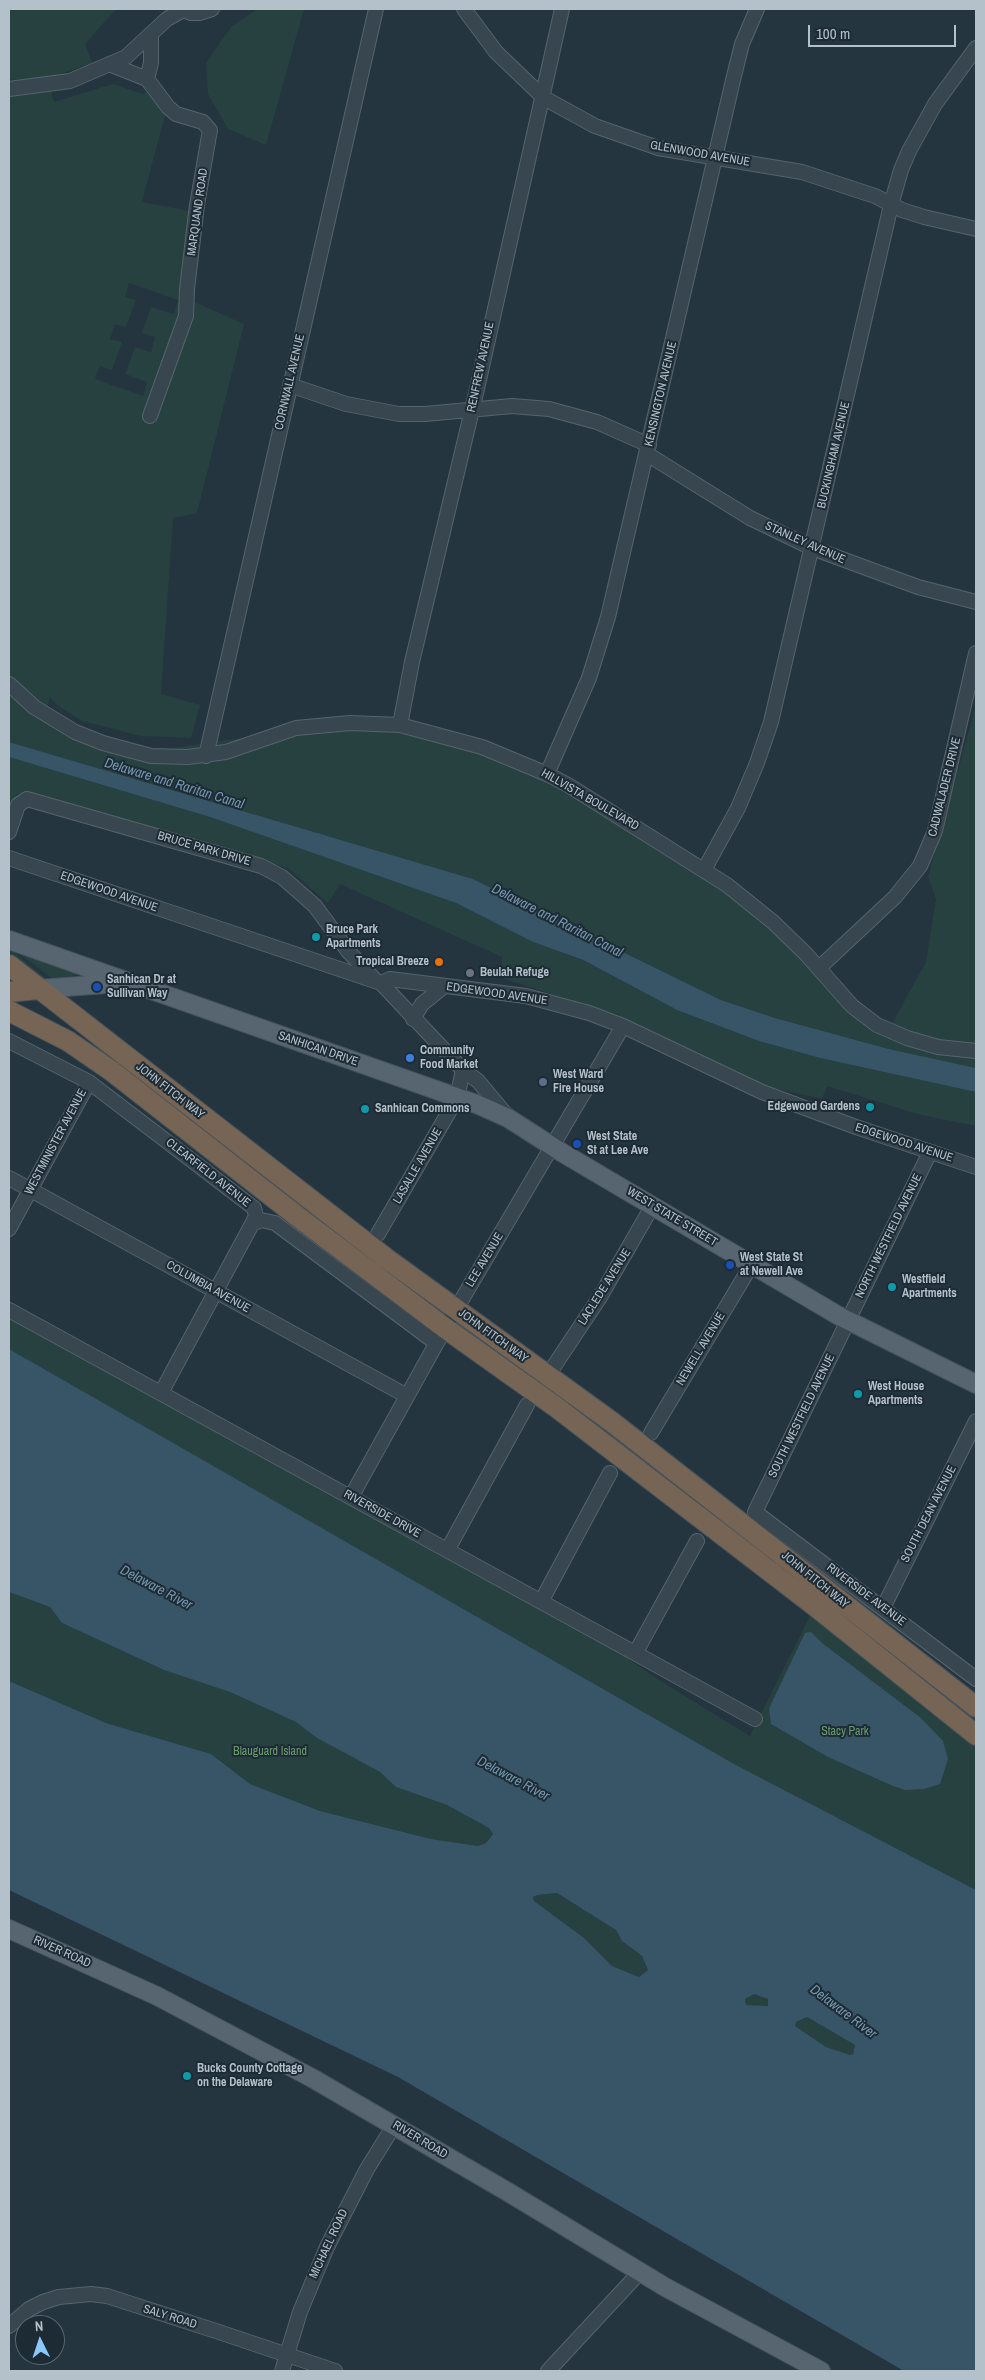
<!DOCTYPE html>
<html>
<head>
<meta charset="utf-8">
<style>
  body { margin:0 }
  #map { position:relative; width:985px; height:2380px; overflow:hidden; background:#243540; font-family:"Archivo Narrow",sans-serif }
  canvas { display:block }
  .frame { position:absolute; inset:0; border:10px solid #b5c1ca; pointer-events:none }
  .north { position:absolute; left:15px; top:2315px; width:50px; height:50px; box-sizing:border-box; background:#1d2b35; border:1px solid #5a6771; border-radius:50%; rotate:356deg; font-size:14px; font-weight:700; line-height:20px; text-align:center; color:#b5c1ca }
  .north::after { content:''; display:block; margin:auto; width:18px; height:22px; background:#8ac8fb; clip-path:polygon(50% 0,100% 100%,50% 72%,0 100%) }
  .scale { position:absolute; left:808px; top:25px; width:148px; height:22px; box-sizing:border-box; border:2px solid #b5c1ca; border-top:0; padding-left:6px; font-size:15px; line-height:18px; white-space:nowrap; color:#b5c1ca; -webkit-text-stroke:4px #1d2b35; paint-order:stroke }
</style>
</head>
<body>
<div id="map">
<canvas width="985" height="2380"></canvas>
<div class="frame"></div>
<div class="north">N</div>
<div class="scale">100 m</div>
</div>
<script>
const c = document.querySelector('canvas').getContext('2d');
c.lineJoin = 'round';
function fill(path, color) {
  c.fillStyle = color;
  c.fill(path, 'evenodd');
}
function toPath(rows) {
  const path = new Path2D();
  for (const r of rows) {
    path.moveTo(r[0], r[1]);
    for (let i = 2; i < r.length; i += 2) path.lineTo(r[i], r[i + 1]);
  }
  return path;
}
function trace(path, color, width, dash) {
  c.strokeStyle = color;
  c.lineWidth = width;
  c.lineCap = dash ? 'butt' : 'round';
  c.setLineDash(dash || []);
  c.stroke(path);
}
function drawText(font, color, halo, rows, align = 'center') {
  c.font = font + ' "Archivo Narrow",sans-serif';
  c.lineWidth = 4;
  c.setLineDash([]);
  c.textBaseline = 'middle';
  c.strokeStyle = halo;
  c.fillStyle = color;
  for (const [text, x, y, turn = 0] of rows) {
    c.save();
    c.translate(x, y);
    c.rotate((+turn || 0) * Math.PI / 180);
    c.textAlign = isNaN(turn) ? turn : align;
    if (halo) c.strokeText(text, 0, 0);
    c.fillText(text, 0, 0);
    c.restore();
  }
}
fill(toPath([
  [9,9,116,9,85,44,92,63,49,78,9,80],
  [257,9,304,9,266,145,228,129,208,94,206,63,231,27],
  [113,84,143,94,150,89,166,111,142,202,190,211,181,296,244,324,197,513,173,518,161,694,200,705,191,738,141,736,82,721,57,705,50,697,45,714,145,752,388,717,540,767,723,881,888,1031,926,962,936,899,928,877,976,706,976,1068,889,1049,775,1018,721,1000,473,879,9,742,9,93,20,94,51,91,54,102],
  [129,283,178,300,174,314,151,307,142,333,155,337,151,352,135,347,125,374,147,382,143,396,95,379,100,366,112,370,122,342,110,339,115,324,126,327,136,300,125,297],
  [9,757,210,817,456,903,533,942,582,960,677,1010,759,1041,820,1058,976,1092,976,1126,921,1115,827,1086,822,1099,757,1084,594,1008,502,978,502,957,340,884,328,903,288,868,17,794,9,811],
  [9,947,11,950,48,980,45,981,9,952],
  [14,950,81,974,54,980],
  [9,1318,303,1476,596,1637,662,1682,750,1736,815,1606,976,1736,976,1890,736,1765,9,1349],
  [581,1413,636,1450,976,1716,976,1724,580,1415],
  [9,1592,50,1607,62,1623,164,1670,230,1692,296,1722,317,1738,380,1772,396,1787,447,1805,489,1828,493,1834,486,1843,478,1846,431,1839,320,1811,250,1784,211,1754,106,1723,9,1681],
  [557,1893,616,1930,622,1941,642,1956,648,1970,639,1977,612,1966,584,1938,534,1901,533,1897,537,1895],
  [753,1993,768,1999,769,2007,746,2005,745,1999],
  [807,2017,855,2045,853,2054,850,2055,826,2047,795,2026,796,2022]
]), '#264140');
fill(toPath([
  [9,742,473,879,721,1000,775,1018,889,1049,976,1068,976,1092,820,1058,759,1041,677,1010,583,960,533,942,456,903,210,817,9,757],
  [9,1349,736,1765,976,1890,976,2371,904,2371,398,2077,9,1890,9,1681,106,1723,211,1754,250,1784,320,1811,431,1839,478,1846,486,1843,493,1834,489,1828,447,1805,396,1787,380,1772,317,1738,296,1722,230,1692,164,1670,62,1623,50,1607,9,1592],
  [557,1893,616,1930,622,1941,642,1956,648,1970,639,1977,612,1966,584,1938,534,1901,533,1897,537,1895],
  [754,1994,768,1999,768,2006,746,2005,745,1999],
  [807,2017,855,2045,853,2054,850,2055,826,2047,795,2026,796,2022],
  [811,1632,822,1643,921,1718,943,1741,948,1759,940,1784,924,1789,905,1790,893,1786,828,1757,771,1724,769,1709,773,1700,805,1633]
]), '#385467');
const minor = toPath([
  [464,9,496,52,544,98,595,126,658,148,802,172,875,196,902,210,924,217,976,229],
  [183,10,191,13,199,13,212,9],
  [109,64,147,79],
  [9,89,70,81,126,57,167,19,183,10],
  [290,385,346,404,399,414,425,414,512,406,549,409,597,422,649,445],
  [150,416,186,316,187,289,197,205,210,130,203,122,176,114,168,107,147,79,151,63,151,34],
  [647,454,750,518,812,548,918,587,976,602],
  [9,684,34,707,75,732,103,743,151,756,188,757,226,752,296,728,350,723,400,725,482,747,547,774,568,785,727,885,773,922,806,954,852,1006,877,1025,907,1038,938,1047,976,1051],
  [400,725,412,662,477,389,562,9],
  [206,756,376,9],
  [547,774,589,678,608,617,734,76,742,44,757,9],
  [9,832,18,805,27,799,261,866,282,877,315,906,348,951,375,980],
  [9,858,381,983,390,979,526,996,589,1013,623,1026,762,1092,856,1127,976,1167],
  [704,870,738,808,757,763,771,722,891,205,901,170,909,151,935,104,976,48],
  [819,968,895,897,920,866,935,831,976,653],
  [381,983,463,1070,478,1081,508,1117],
  [413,1019,422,1004,443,987],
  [9,1041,89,1082,254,1208,256,1216,252,1224,161,1393],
  [930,1152,755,1512,976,1679],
  [9,1178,407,1396],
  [252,1224,261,1220,275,1223,436,1343],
  [9,1229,89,1082],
  [378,1234,457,1098,463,1070],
  [9,1310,755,1719],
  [554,1366,600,1297,653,1205],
  [651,1433,752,1264],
  [351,1497,445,1328,623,1026],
  [448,1549,527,1405],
  [542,1600,610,1473],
  [883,1608,976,1421],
  [636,1652,697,1541],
  [9,2326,29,2309,43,2302,59,2297,91,2294,107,2296,219,2332,335,2371],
  [282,2371,300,2312,327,2247,367,2169,395,2124],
  [548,2371,640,2272]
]);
const major = toPath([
  [9,940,479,1105,508,1118,561,1152,839,1316,976,1384],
  [38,989,120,983],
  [9,1929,157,1996,312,2078,508,2192,665,2287,821,2371]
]);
const highway = toPath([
  [9,965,387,1259,612,1422,976,1707],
  [9,992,38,989],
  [9,1011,68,1041,113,1072,297,1216,445,1328,556,1407,815,1606,976,1735]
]);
trace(minor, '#56646d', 16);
trace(major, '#45525c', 20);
trace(highway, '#43515a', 22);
trace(minor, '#384650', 14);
trace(major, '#566570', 18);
trace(highway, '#766455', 20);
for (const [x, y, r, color] of [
  [316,937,5,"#0f9aa8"],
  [439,962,5,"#e8710a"],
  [470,973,5,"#6b7280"],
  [97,987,5,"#1a4fb4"],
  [410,1058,5,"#3f7fe0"],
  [543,1082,5,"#5c6f8a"],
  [870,1107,5,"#0f9aa8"],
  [365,1109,5,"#0f9aa8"],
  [577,1144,5,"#1a4fb4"],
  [730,1265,5,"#1a4fb4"],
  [892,1287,5,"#0f9aa8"],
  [858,1394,5,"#0f9aa8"],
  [187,2076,5,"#0f9aa8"]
]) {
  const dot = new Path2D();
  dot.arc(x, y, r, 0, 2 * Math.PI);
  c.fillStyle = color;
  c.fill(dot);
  trace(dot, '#1d2b35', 2);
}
drawText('12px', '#b5c1ca', '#1d2b35', [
  ["GLENWOOD AVENUE",700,154,10],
  ["MARQUAND ROAD",198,212,-82],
  ["RENFREW AVENUE",481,367,-78],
  ["CORNWALL AVENUE",290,382,-77],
  ["KENSINGTON AVENUE",661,394,-77],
  ["BUCKINGHAM AVENUE",834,455,-77],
  ["STANLEY AVENUE",805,543,24],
  ["CADWALADER DRIVE",945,787,-76],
  ["HILLVISTA BOULEVARD",590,800,30],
  ["BRUCE PARK DRIVE",204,849,16],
  ["EDGEWOOD AVENUE",109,892,19],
  ["EDGEWOOD AVENUE",497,994,8],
  ["SANHICAN DRIVE",318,1049,19],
  ["JOHN FITCH WAY",170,1091,38],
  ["WESTMINISTER AVENUE",56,1142,-62],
  ["EDGEWOOD AVENUE",904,1143,18],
  ["LASALLE AVENUE",418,1166,-60],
  ["CLEARFIELD AVENUE",208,1173,38],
  ["WEST STATE STREET",672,1217,31],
  ["NORTH WESTFIELD AVENUE",889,1236,-64],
  ["LEE AVENUE",485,1260,-59],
  ["COLUMBIA AVENUE",208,1287,29],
  ["LACLEDE AVENUE",605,1287,-58],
  ["JOHN FITCH WAY",493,1336,36],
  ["NEWELL AVENUE",701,1349,-59],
  ["SOUTH WESTFIELD AVENUE",802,1416,-64],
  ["RIVERSIDE DRIVE",382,1514,29],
  ["SOUTH DEAN AVENUE",929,1514,-63],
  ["JOHN FITCH WAY",815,1580,39],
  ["RIVERSIDE AVENUE",866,1595,37],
  ["RIVER ROAD",62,1952,24],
  ["RIVER ROAD",420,2140,31],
  ["MICHAEL ROAD",329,2244,-65],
  ["SALY ROAD",170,2317,17]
]);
drawText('bold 12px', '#b5c1ca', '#1d2b35', [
  ["Bruce Park",326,930],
  ["Apartments",326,944],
  ["Tropical Breeze",429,962,"right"],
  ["Beulah Refuge",480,973],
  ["Sanhican Dr at",107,980],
  ["Sullivan Way",107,994],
  ["Community",420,1051],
  ["Food Market",420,1065],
  ["West Ward",553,1075],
  ["Fire House",553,1089],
  ["Edgewood Gardens",860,1107,"right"],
  ["Sanhican Commons",375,1109],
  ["West State",587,1137],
  ["St at Lee Ave",587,1151],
  ["West State St",740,1258],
  ["at Newell Ave",740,1272],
  ["Westfield",902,1280],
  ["Apartments",902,1294],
  ["West House",868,1387],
  ["Apartments",868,1401],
  ["Bucks County Cottage",197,2069],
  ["on the Delaware",197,2083]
], 'left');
drawText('12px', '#6b9c6e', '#1d2b35', [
  ["Stacy Park",845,1732],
  ["Blauguard Island",270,1752]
]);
drawText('italic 14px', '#7496ae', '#1d2b35', [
  ["Delaware and Raritan Canal",174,784,17],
  ["Delaware and Raritan Canal",557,921,27],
  ["Delaware River",156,1588,28],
  ["Delaware River",513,1779,28],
  ["Delaware River",843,2012,37]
]);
</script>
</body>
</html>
